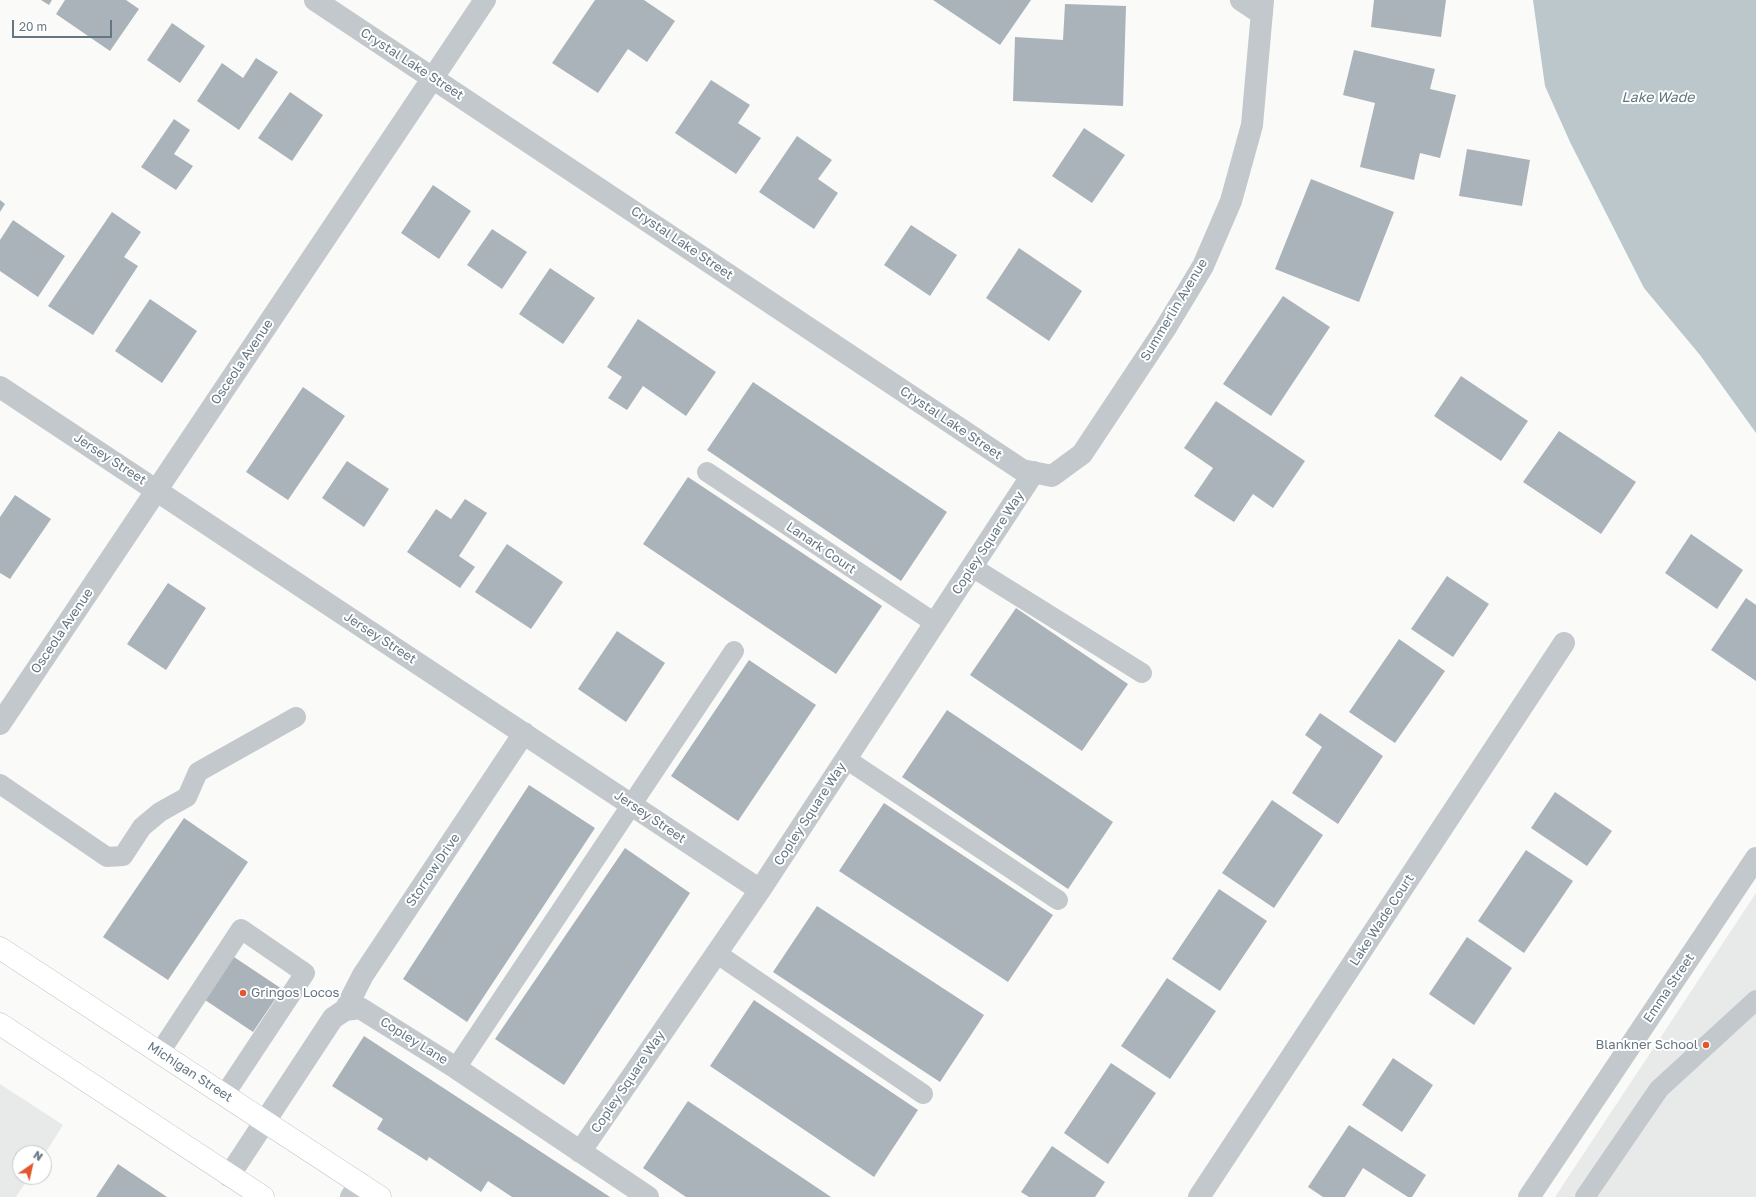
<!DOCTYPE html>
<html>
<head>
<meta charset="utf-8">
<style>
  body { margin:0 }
  #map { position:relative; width:1756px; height:1197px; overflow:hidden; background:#fafaf8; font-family:"Golos Text",sans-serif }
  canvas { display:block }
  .north { position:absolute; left:12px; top:1145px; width:40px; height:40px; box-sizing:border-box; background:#fff; border:1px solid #c1c8cd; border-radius:50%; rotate:34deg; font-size:11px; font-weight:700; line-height:16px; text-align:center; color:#657683 }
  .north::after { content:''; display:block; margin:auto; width:14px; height:18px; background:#e4572e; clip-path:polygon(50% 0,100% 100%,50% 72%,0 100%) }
  .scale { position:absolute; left:12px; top:20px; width:100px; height:18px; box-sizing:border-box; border:2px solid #657683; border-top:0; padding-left:5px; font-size:12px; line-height:14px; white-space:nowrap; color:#657683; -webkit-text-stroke:3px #fff; paint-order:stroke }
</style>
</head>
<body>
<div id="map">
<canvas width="1756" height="1197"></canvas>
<div class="north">N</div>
<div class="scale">20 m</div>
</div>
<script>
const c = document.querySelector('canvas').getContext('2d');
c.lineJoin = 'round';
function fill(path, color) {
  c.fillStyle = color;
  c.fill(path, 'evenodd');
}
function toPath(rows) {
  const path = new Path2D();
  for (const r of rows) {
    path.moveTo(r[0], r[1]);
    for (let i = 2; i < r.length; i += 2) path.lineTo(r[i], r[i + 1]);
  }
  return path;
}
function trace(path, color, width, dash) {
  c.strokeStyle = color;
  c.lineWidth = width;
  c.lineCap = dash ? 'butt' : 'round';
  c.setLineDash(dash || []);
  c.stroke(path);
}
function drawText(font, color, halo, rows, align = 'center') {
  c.font = font + ' "Golos Text",sans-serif';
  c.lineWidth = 4;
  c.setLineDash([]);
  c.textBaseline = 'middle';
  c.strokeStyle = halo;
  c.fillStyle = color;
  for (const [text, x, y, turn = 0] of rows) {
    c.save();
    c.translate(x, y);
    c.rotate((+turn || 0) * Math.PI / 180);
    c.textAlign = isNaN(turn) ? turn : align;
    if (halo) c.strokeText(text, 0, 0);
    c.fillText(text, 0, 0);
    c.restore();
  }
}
fill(toPath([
  [1756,893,1756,1197,1555,1197],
  [0,1084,63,1125,44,1155,44,1153,20,1153,20,1177,29,1177,16,1197,0,1197]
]), '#e8e9e9');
fill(toPath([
  [1533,0,1756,0,1756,433,1700,355,1644,288,1570,142,1545,86]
]), '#bbc7cb');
fill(toPath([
  [41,0,52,0,49,5],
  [65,0,126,0,139,9,110,51,56,14],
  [595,0,644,0,675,21,647,62,628,49,598,93,552,63],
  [933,0,1031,0,1000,45],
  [1374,0,1446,0,1441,37,1371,27],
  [1065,4,1126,6,1123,106,1013,101,1015,37,1063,40],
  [172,23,205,46,180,83,147,60],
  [1354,50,1435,69,1430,89,1456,95,1440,158,1420,153,1414,180,1360,167,1375,103,1343,95],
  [256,58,278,72,239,130,197,101,222,63,243,78],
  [711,80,750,105,738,123,761,138,736,174,675,133],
  [290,92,323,115,292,161,258,138],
  [174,119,190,130,174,154,193,166,176,190,141,167],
  [1084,128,1125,155,1092,203,1052,176],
  [797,136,832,160,818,179,838,193,814,229,759,192],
  [1467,149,1530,160,1522,206,1459,196],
  [1311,179,1394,212,1359,302,1275,269],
  [433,185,471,211,439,259,401,233],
  [0,200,5,204,0,212],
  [112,212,141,232,124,257,138,266,93,335,48,306],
  [13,220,65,256,38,297,0,271,0,240],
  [911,225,957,255,930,296,884,265],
  [492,229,527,252,502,289,467,265],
  [1019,248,1082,291,1049,341,986,298],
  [550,268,595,298,563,344,519,314],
  [1283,296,1330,327,1271,416,1223,384],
  [150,299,197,331,162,383,115,351],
  [638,319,716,372,686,416,643,386,627,410,608,398,622,377,607,367],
  [1461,376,1528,421,1501,461,1434,416],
  [753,382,947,512,901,581,707,450],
  [303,387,345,416,288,500,246,472],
  [1216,401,1305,461,1273,508,1253,494,1234,522,1194,496,1213,468,1184,448],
  [1559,431,1636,482,1601,534,1523,482],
  [347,461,389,489,364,527,322,498],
  [688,477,882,606,836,674,643,544],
  [15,495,51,519,10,579,0,573,0,517],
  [465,499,487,513,459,556,475,567,460,588,407,552,436,509,451,519],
  [1691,534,1743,570,1717,609,1665,573],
  [507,544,563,582,531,629,475,592],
  [1447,576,1489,604,1453,657,1411,629],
  [168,583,206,608,166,670,127,644],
  [1746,598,1756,605,1756,681,1711,650],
  [1016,608,1128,684,1082,751,970,675],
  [617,631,665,663,626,722,578,689],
  [1399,639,1445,671,1395,743,1349,712],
  [749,660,816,705,738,821,671,776],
  [947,710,1113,822,1068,889,902,777],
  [1320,713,1383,756,1338,824,1292,793,1322,747,1305,735],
  [529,785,595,828,467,1022,403,979],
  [1555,792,1612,831,1587,866,1531,828],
  [1272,800,1323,835,1274,908,1222,873],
  [884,803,1053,915,1008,982,839,871],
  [184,818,248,862,168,980,103,937],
  [625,848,690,893,564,1085,495,1039],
  [1526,850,1573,881,1524,953,1478,921],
  [1219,889,1267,921,1220,991,1172,959],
  [817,906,984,1015,940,1082,773,972],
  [1467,937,1512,968,1474,1025,1429,994],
  [228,953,282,989,253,1032,199,996],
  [1167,978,1216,1011,1170,1079,1121,1046],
  [754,1000,918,1110,874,1177,710,1066],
  [364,1036,610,1197,512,1197,488,1181,481,1192,429,1157,427,1161,377,1129,383,1119,332,1086],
  [1393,1058,1433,1085,1402,1132,1362,1105],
  [1111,1063,1156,1093,1108,1164,1064,1133],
  [688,1101,831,1197,686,1197,643,1168],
  [1349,1125,1426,1175,1412,1197,1408,1197,1363,1168,1345,1197,1323,1197,1308,1187],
  [1052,1146,1105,1182,1095,1197,1029,1197,1021,1192],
  [118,1164,167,1197,96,1197]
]), '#aab3b9');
const secondary = toPath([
  [0,948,380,1197],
  [0,1024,263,1197]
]);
trace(secondary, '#b3babf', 23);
trace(toPath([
  [707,472,935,623],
  [972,567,1142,673],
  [846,759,1058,900],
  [0,784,107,857,123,856,142,827,160,812,187,797,198,772,296,717],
  [716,953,923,1094],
  [160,1052,241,929,305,973,225,1094],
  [456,1068,734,651],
  [1585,1197,1659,1089,1756,1000]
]), '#c3c8cc', 20);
trace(toPath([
  [315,0,1022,470,1052,476,1082,454,1165,329,1203,266,1231,201,1252,125,1263,0],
  [1241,0,1262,14],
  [0,387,760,890],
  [0,724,485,0],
  [345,1010,363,975,524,733],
  [580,1152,760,890,1034,472],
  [229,1176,333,1018,345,1010,360,1008,456,1068,648,1197],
  [351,1197,360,1183],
  [1199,1197,1564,643],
  [1529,1197,1756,858]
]), '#c3c8cc', 22);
trace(secondary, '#fff', 22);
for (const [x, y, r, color] of [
  [243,993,4,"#e4572e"],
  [1706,1045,4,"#e4572e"]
]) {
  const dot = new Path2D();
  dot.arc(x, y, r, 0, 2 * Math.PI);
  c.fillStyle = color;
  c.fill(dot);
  trace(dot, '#fff', 1.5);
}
drawText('13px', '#657683', '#fff', [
  ["Crystal Lake Street",412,64,33],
  ["Crystal Lake Street",682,243,34],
  ["Summerlin Avenue",1174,310,-59],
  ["Osceola Avenue",242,362,-56],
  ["Crystal Lake Street",951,423,34],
  ["Jersey Street",110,459,33],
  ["Copley Square Way",988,543,-57],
  ["Lanark Court",821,548,34],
  ["Osceola Avenue",62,631,-56],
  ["Jersey Street",380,638,33],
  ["Copley Square Way",810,814,-57],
  ["Jersey Street",650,817,34],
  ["Storrow Drive",433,870,-56],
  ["Lake Wade Court",1382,920,-57],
  ["Emma Street",1669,988,-56],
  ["Copley Lane",414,1041,32],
  ["Michigan Street",190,1072,33],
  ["Copley Square Way",628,1082,-56]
]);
drawText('13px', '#657683', '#fff', [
  ["Gringos Locos",251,993],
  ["Blankner School",1698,1045,"right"]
], 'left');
drawText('italic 14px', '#60757c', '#fff', [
  ["Lake Wade",1658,98]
]);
</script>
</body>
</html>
